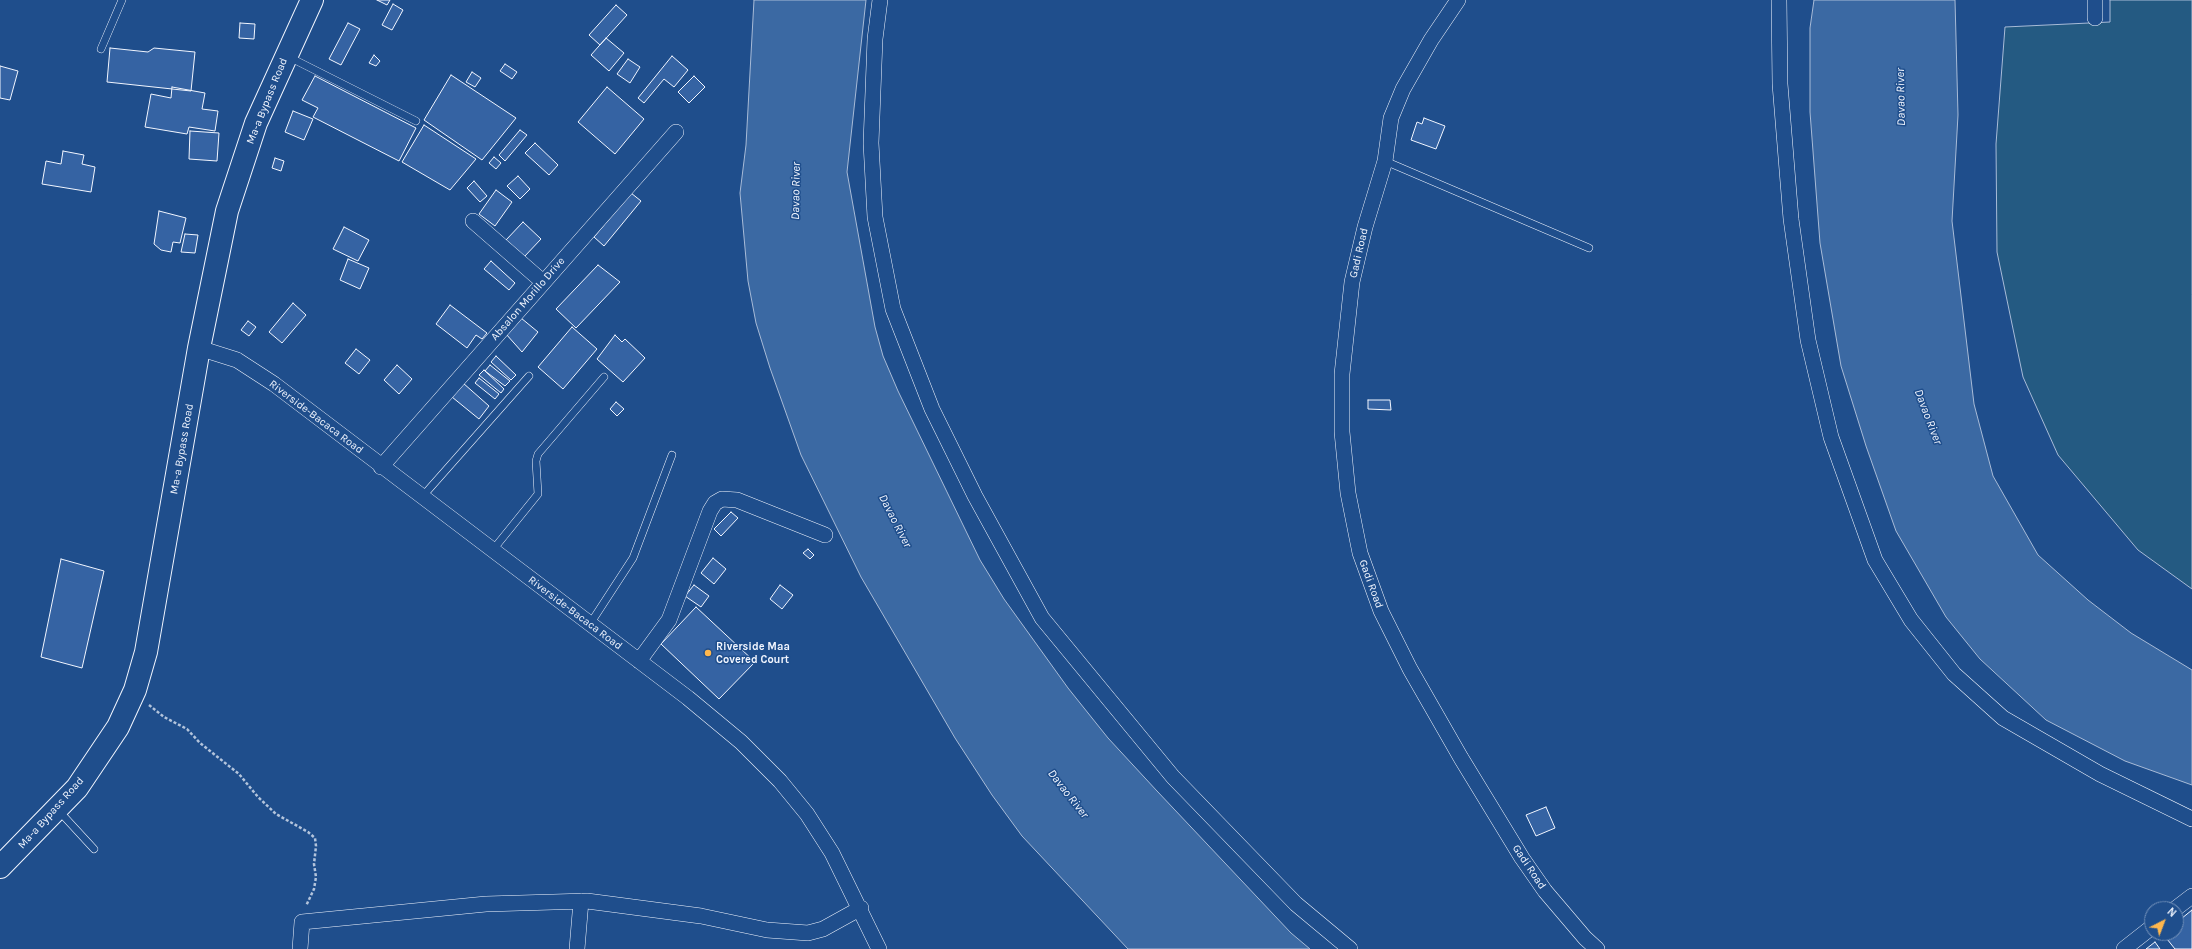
<!DOCTYPE html>
<html>
<head>
<meta charset="utf-8">
<style>
  body { margin:0 }
  #map { position:relative; width:2192px; height:949px; overflow:hidden; background:#1f4e8c; font-family:Karla,sans-serif }
  canvas { display:block }
  .north { position:absolute; left:2144px; top:901px; width:40px; height:40px; box-sizing:border-box; background:#1f4e8c; border:1px solid #7391ba; border-radius:50%; rotate:42deg; font-size:11px; font-weight:700; line-height:16px; text-align:center; color:#f2f6ff }
  .north::after { content:''; display:block; margin:auto; width:14px; height:18px; background:#ffb74d; clip-path:polygon(50% 0,100% 100%,50% 72%,0 100%) }
</style>
</head>
<body>
<div id="map">
<canvas width="2192" height="949"></canvas>
<div class="north">N</div>
</div>
<script>
const c = document.querySelector('canvas').getContext('2d');
c.lineJoin = 'round';
function fill(path, color) {
  c.fillStyle = color;
  c.fill(path, 'evenodd');
}
function toPath(rows) {
  const path = new Path2D();
  for (const r of rows) {
    path.moveTo(r[0], r[1]);
    for (let i = 2; i < r.length; i += 2) path.lineTo(r[i], r[i + 1]);
  }
  return path;
}
function trace(path, color, width, dash) {
  c.strokeStyle = color;
  c.lineWidth = width;
  c.lineCap = dash ? 'butt' : 'round';
  c.setLineDash(dash || []);
  c.stroke(path);
}
function drawText(font, color, halo, rows, align = 'center') {
  c.font = font + ' Karla,sans-serif';
  c.lineWidth = 3;
  c.setLineDash([]);
  c.textBaseline = 'middle';
  c.strokeStyle = halo;
  c.fillStyle = color;
  for (const [text, x, y, turn = 0] of rows) {
    c.save();
    c.translate(x, y);
    c.rotate((+turn || 0) * Math.PI / 180);
    c.textAlign = isNaN(turn) ? turn : align;
    if (halo) c.strokeText(text, 0, 0);
    c.fillText(text, 0, 0);
    c.restore();
  }
}
const green = toPath([
  [2110,0,2192,0,2192,589,2138,550,2058,455,2023,377,1997,252,1996,144,2005,27,2110,22,2110,0]
]);
fill(green, '#245a82');
trace(green, '#a8bbd7', 1);
const water = toPath([
  [754,0,866,0,847,172,875,327,883,356,898,391,980,560,1004,599,1068,688,1108,738,1157,791,1291,933,1310,949,1128,949,1022,836,992,795,955,738,861,577,801,455,770,368,756,323,748,281,740,193,746,145,754,0],
  [1814,0,1955,0,1958,115,1952,221,1974,404,1993,476,2038,555,2088,600,2131,633,2192,670,2192,785,2125,761,2046,720,1980,659,1946,617,1896,531,1866,446,1841,366,1820,243,1810,112,1810,28,1814,0]
]);
fill(water, '#3b69a3');
trace(water, '#a8bbd7', 1);
const building = toPath([
  [377,0,390,0,387,5,377,0],
  [393,4,403,10,392,30,382,25,393,4],
  [616,5,627,15,600,45,589,35,616,5],
  [240,23,255,24,254,39,239,38,240,23],
  [348,23,360,29,341,65,329,59,348,23],
  [606,38,624,53,609,71,591,55,606,38],
  [110,48,148,52,154,48,195,52,191,91,107,82,110,48],
  [374,55,380,61,376,66,369,63,374,55],
  [672,56,688,70,674,87,664,79,644,103,638,98,672,56],
  [628,59,640,67,630,83,617,74,628,59],
  [505,64,517,72,512,79,500,71,505,64],
  [0,66,18,71,10,100,0,98,0,66],
  [472,72,481,78,475,87,466,82,472,72],
  [451,75,516,118,482,160,424,120,451,75],
  [315,76,416,128,399,161,313,117,318,108,302,100,315,76],
  [694,76,705,87,689,103,678,92,694,76],
  [172,87,205,93,202,109,218,111,215,131,189,127,187,134,145,127,151,94,171,98,172,87],
  [607,87,644,119,615,154,578,122,607,87],
  [293,111,313,119,304,140,285,132,293,111],
  [1424,118,1445,126,1436,149,1411,140,1417,122,1422,124,1424,118],
  [424,125,476,159,450,190,402,162,424,125],
  [520,130,527,135,505,161,499,155,520,130],
  [190,131,219,133,217,161,189,159,190,131],
  [535,143,558,165,549,175,525,153,535,143],
  [63,151,84,155,82,164,95,167,91,192,42,184,46,161,61,164,63,151],
  [494,157,501,163,496,169,489,163,494,157],
  [275,158,284,161,281,171,272,168,275,158],
  [518,176,530,189,520,199,507,186,518,176],
  [474,181,487,196,480,202,467,188,474,181],
  [496,190,512,202,495,226,479,214,496,190],
  [631,193,641,201,604,246,594,237,631,193],
  [159,211,186,218,180,243,173,242,171,252,161,250,154,244,159,211],
  [523,222,541,239,524,257,506,240,523,222],
  [344,227,369,240,358,261,333,249,344,227],
  [185,234,198,235,195,253,181,252,185,234],
  [348,259,369,268,360,289,340,280,348,259],
  [491,261,515,283,509,290,484,269,491,261],
  [598,265,620,282,576,328,556,309,598,265],
  [293,303,306,315,282,343,269,332,293,303],
  [450,305,487,333,482,339,476,335,467,348,436,324,450,305],
  [521,318,538,332,522,352,506,334,521,318],
  [248,321,256,327,249,336,241,330,248,321],
  [572,327,597,349,563,389,538,367,572,327],
  [615,335,622,342,625,339,645,358,623,382,597,359,615,335],
  [356,349,370,360,359,374,345,363,356,349],
  [496,356,516,375,511,380,491,362,496,356],
  [397,365,412,379,399,394,384,380,397,365],
  [490,365,510,381,505,386,485,371,490,365],
  [484,370,504,389,501,393,479,375,484,370],
  [479,378,499,394,495,399,475,383,479,378],
  [463,383,489,406,479,419,452,397,463,383],
  [1368,400,1390,400,1391,410,1368,409,1368,400],
  [616,402,624,409,617,416,610,409,616,402],
  [731,512,738,518,721,536,714,529,731,512],
  [808,549,814,555,810,559,803,553,808,549],
  [713,558,726,569,714,584,701,573,713,558],
  [61,559,104,571,82,668,41,657,61,559],
  [694,585,709,596,701,607,685,596,694,585],
  [780,585,793,595,782,609,770,599,780,585],
  [696,607,755,662,719,699,661,644,696,607],
  [1546,807,1555,828,1536,836,1526,815,1546,807],
  [2192,910,2192,949,2175,949,2163,934,2176,933,2176,923,2192,910],
  [2155,942,2160,949,2146,949,2155,942]
]);
fill(building, '#3563a3');
trace(building, '#f2f6ff', 1);
const service = toPath([
  [101,49,122,0],
  [289,57,416,121],
  [1385,161,1589,248],
  [422,497,529,376],
  [492,551,538,494,536,461,538,454,604,377],
  [590,624,633,558,672,455],
  [59,811,94,849]
]);
const minor = toPath([
  [880,0,875,39,871,143,875,217,893,309,932,409,975,496,1042,618,1173,777,1296,904,1350,949],
  [1458,0,1431,40,1403,89,1391,118,1385,161,1365,227,1352,282,1342,374,1342,432,1348,493,1360,553,1381,611,1410,669,1461,758,1522,858,1545,891,1585,938,1597,949],
  [1779,0,1780,84,1791,219,1808,340,1831,437,1875,560,1911,620,1954,674,2003,718,2100,774,2192,819],
  [2095,0,2095,18],
  [473,221,543,282],
  [199,348,237,360,274,384,688,698,741,742,780,781,807,814,832,853,879,949],
  [381,467,676,132],
  [639,661,669,620,710,511,715,503,722,499,737,500,825,535],
  [2175,909,2192,896],
  [300,949,302,922,486,904,587,901,701,916,767,930,808,933,823,929,861,908],
  [577,949,581,901],
  [2124,949,2152,927]
]);
const primary = toPath([
  [0,867,77,788,118,727,135,690,146,652,199,348,227,211,256,123,312,0]
]);
trace(service, '#f2f6ff', 8);
trace(minor, '#f2f6ff', 16);
trace(primary, '#f2f6ff', 24);
trace(toPath([
  [149,705,164,717,187,729,200,743,239,774,258,797,276,814,308,832,315,838,316,846,314,864,316,877,314,889,306,906]
]), '#b3c4dc', 2.5, [3, 2]);
trace(service, '#1f4e8c', 7);
trace(minor, '#1f4e8c', 15);
trace(primary, '#1f4e8c', 22);
for (const [x, y, r, color] of [
  [708,653,4,"#ffb74d"]
]) {
  const dot = new Path2D();
  dot.arc(x, y, r, 0, 2 * Math.PI);
  c.fillStyle = color;
  c.fill(dot);
  trace(dot, '#1f4e8c', 1.5);
}
drawText('11px', '#f2f6ff', '#1f4e8c', [
  ["Ma-a Bypass Road",267,101,-68],
  ["Gadi Road",1359,253,-77],
  ["Absalon Morillo Drive",528,299,-49],
  ["Riverside-Bacaca Road",316,417,37],
  ["Ma-a Bypass Road",182,449,-80],
  ["Gadi Road",1371,584,70],
  ["Riverside-Bacaca Road",575,613,37],
  ["Ma-a Bypass Road",51,813,-48],
  ["Gadi Road",1529,867,56]
]);
drawText('bold 11px', '#f2f6ff', '#1f4e8c', [
  ["Riverside Maa",716,647],
  ["Covered Court",716,660]
], 'left');
drawText('italic 12px', '#f2f6ff', '#1f4e8c', [
  ["Davao River",1901,97,-91],
  ["Davao River",796,191,-89],
  ["Davao River",1928,417,69],
  ["Davao River",895,521,63],
  ["Davao River",1068,794,52]
]);
</script>
</body>
</html>
